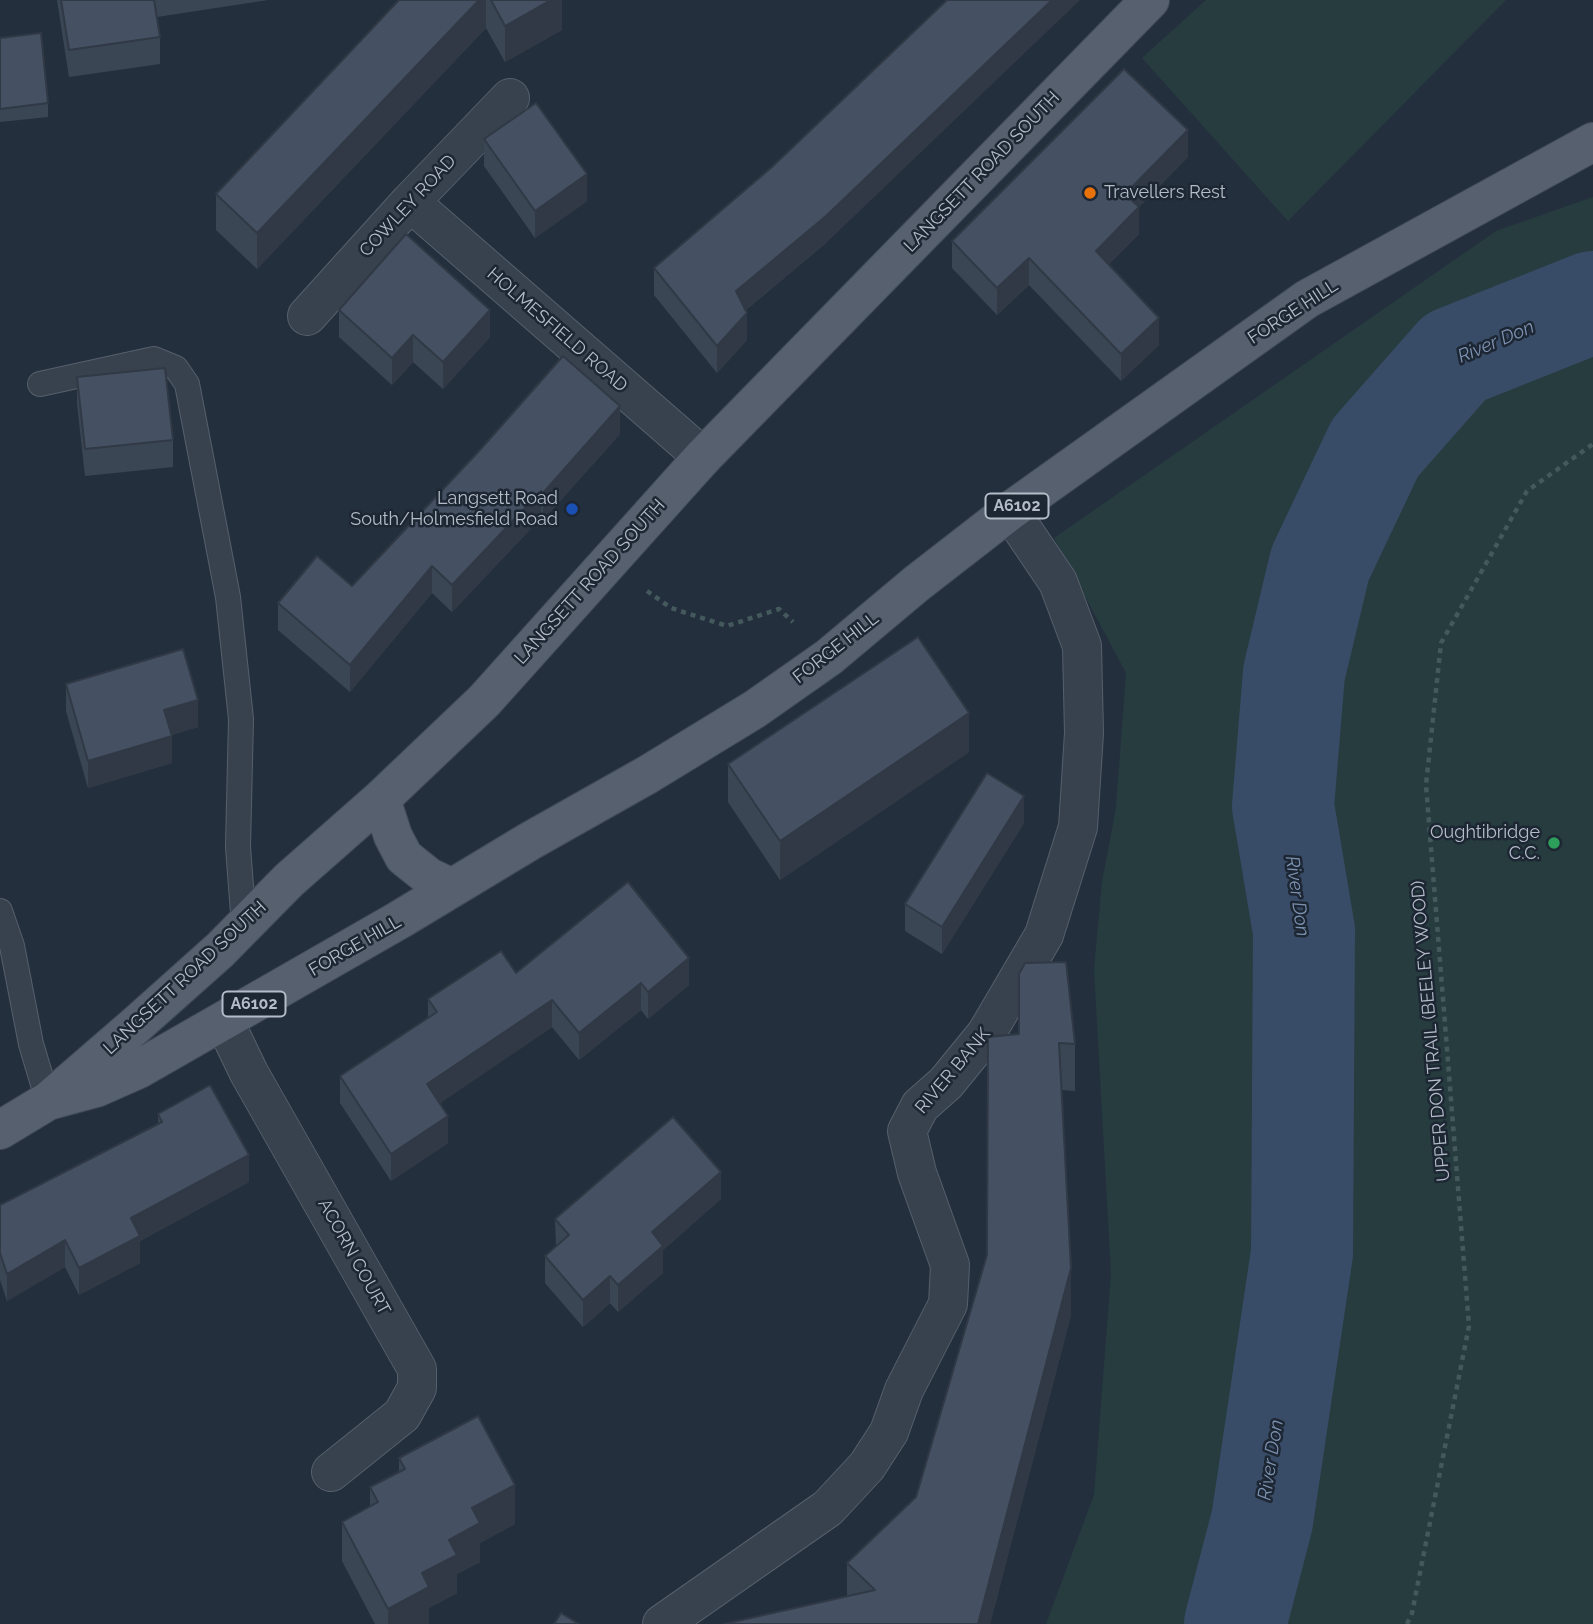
<!DOCTYPE html>
<html>
<head>
<meta charset="utf-8">
<style>
  body { margin:0 }
  canvas { display:block; background:#242f3e }
</style>
</head>
<body>
<canvas width="1593" height="1624"></canvas>
<script>
const c = document.querySelector('canvas').getContext('2d');
c.lineJoin = 'round';
function fill(path, color) {
  c.fillStyle = color;
  c.fill(path, 'evenodd');
}
function toPath(rows) {
  const path = new Path2D();
  for (const r of rows) {
    path.moveTo(r[0], r[1]);
    for (let i = 2; i < r.length; i += 2) path.lineTo(r[i], r[i + 1]);
  }
  return path;
}
function trace(path, color, width, dash) {
  c.strokeStyle = color;
  c.lineWidth = width;
  c.lineCap = dash ? 'butt' : 'round';
  c.setLineDash(dash || []);
  c.stroke(path);
}
function drawText(font, color, halo, rows, align = 'center') {
  c.font = font + ' Raleway,sans-serif';
  c.lineWidth = 5;
  c.setLineDash([]);
  c.textBaseline = 'middle';
  c.strokeStyle = halo;
  c.fillStyle = color;
  for (const [text, x, y, turn = 0] of rows) {
    c.save();
    c.translate(x, y);
    c.rotate((+turn || 0) * Math.PI / 180);
    c.textAlign = isNaN(turn) ? turn : align;
    if (halo) c.strokeText(text, 0, 0);
    c.fillText(text, 0, 0);
    c.restore();
  }
}
fill(toPath([
  [1206,0,1506,0,1288,221,1142,58],
  [1593,197,1593,1624,1046,1624,1094,1495,1111,1273,1094,969,1102,882,1116,808,1126,673,1054,538,1496,231]
]), '#263c3f');
trace(toPath([
  [1235,1624,1262,1521,1302,1253,1304,931,1283,806,1294,673,1320,564,1375,448,1455,357,1593,302]
]), '#394c67', 102);
const service = toPath([
  [40,384,154,359,176,368,187,384,228,597,241,719,238,847,244,926],
  [0,911,12,946,31,1044,48,1101]
]);
const minor = toPath([
  [410,202,703,457],
  [307,316,410,202,510,98],
  [224,1021,249,1073,417,1369,417,1388,402,1415,331,1472],
  [662,1624,828,1508,867,1466,889,1432,904,1390,948,1304,950,1265,917,1173,907,1131,920,1106,946,1083,986,1034,1044,935,1078,827,1084,733,1082,646,1058,582,1010,511]
]);
const primary = toPath([
  [381,799,393,836,404,857,429,877,452,888],
  [48,1101,96,1088,139,1069,399,920,530,841,647,775,755,709,829,657,916,584,1010,511,1307,299,1593,142],
  [0,1130,48,1101,137,1024,220,950,289,880,381,799,484,701,703,457,1150,0]
]);
trace(service, '#565f6c', 26);
trace(minor, '#565f6c', 40);
trace(primary, '#414a57', 40);
trace(toPath([
  [647,591,671,608,727,626,779,609,793,622],
  [1407,1624,1412,1613,1469,1326,1426,785,1441,643,1527,491,1593,444]
]), '#44595c', 4.5, [5, 5]);
trace(service, '#38414e', 24);
trace(minor, '#38414e', 38);
trace(primary, '#56606e', 38);
fill(toPath([
  [57,0,268,0,157,17,160,37,160,64,69,77],
  [399,0,562,0,562,30,505,62,486,28,257,269,216,230,216,194],
  [0,38,48,103,48,117,0,122],
  [484,139,587,201,535,238,484,166],
  [1188,157,1139,207,1139,234,1109,264,1159,345,1121,381,1029,285,997,315,952,268,952,241],
  [772,167,826,243,746,310,747,340,717,373,654,295,654,268],
  [339,310,490,337,443,389,413,362,392,385,339,337],
  [77,377,173,440,173,467,85,476,77,404],
  [620,434,543,520,541,518,452,612,432,593,350,692,278,630,278,603,352,586],
  [66,684,198,727,171,735,172,763,88,788,66,711],
  [969,752,780,880,728,802,728,764],
  [1024,823,942,954,905,931,905,904],
  [516,973,689,985,648,1019,641,1010,579,1060,552,1027,440,1103,448,1143,391,1181,340,1103,340,1076,428,1018,428,999],
  [988,1037,1075,1044,1075,1091,1062,1090,1071,1315,990,1624,847,1596,847,1563,916,1497,987,1255],
  [158,1114,249,1182,140,1241,140,1263,79,1295,65,1267,7,1301,0,1280,0,1205,158,1124],
  [721,1199,663,1250,663,1273,618,1312,610,1303,583,1327,545,1283,545,1256,556,1246,555,1219],
  [399,1458,515,1524,480,1543,480,1562,457,1574,457,1593,429,1608,429,1624,375,1624,342,1561,342,1522,370,1507,370,1487,399,1472]
]), '#3b4654');
fill(toPath([
  [479,0,486,0,486,28,257,269,257,233],
  [551,0,562,0,562,30,505,62,505,26],
  [1052,0,1080,0,826,243,736,318,736,291],
  [1188,130,1188,157,1139,207,1139,234,1096,278,1096,251,1125,194],
  [587,174,587,201,535,238,535,211],
  [1029,258,1029,285,997,315,997,288],
  [490,310,490,337,443,389,443,362],
  [747,313,747,340,717,373,717,346],
  [1159,318,1159,345,1121,381,1121,354],
  [413,335,413,362,392,385,392,358],
  [620,406,620,434,543,520,543,493],
  [541,491,541,518,452,612,452,585],
  [432,566,432,593,350,692,350,665],
  [198,700,198,727,164,737,164,710],
  [969,713,969,752,780,880,780,841],
  [172,736,172,763,88,788,88,761],
  [1024,796,1024,823,942,954,942,927],
  [689,958,689,985,648,1019,648,992],
  [641,983,641,1010,579,1060,579,1033],
  [552,1000,552,1027,427,1112,427,1084],
  [448,1116,448,1143,391,1181,391,1154],
  [249,1155,249,1182,140,1241,140,1263,79,1295,79,1268,131,1218],
  [721,1172,721,1199,663,1250,663,1273,618,1312,618,1285,652,1232],
  [65,1240,65,1267,7,1301,7,1274],
  [1071,1268,1071,1315,990,1624,978,1624],
  [610,1276,610,1303,583,1327,583,1300],
  [515,1485,515,1524,480,1543,480,1562,457,1574,457,1593,429,1608,429,1624,388,1624,388,1609,422,1573,472,1508]
]), '#303945');
const building = toPath([
  [61,0,154,0,160,37,69,50,61,0],
  [399,0,479,0,257,233,216,194,399,0],
  [491,0,551,0,505,26,491,0],
  [947,0,1052,0,826,216,736,291,747,313,717,346,654,268,772,167,947,0],
  [41,33,48,103,0,109,0,38,41,33],
  [1124,69,1188,130,1125,194,1139,207,1096,251,1159,318,1121,354,1029,258,997,288,952,241,1124,69],
  [536,103,587,174,535,211,484,139,536,103],
  [406,234,490,310,443,362,413,335,392,358,339,310,406,234],
  [563,356,620,406,543,493,541,491,452,585,432,566,350,665,278,603,317,556,352,586,480,450,563,356],
  [165,368,173,440,85,449,77,377,165,368],
  [918,637,969,713,780,841,728,764,918,637],
  [183,649,198,700,164,710,172,736,88,761,66,684,183,649],
  [987,773,1024,796,942,927,905,904,987,773],
  [628,882,689,958,648,992,641,983,579,1033,552,1000,427,1084,448,1116,391,1154,340,1076,437,1012,428,999,501,951,516,973,628,882],
  [1066,962,1075,1044,1059,1043,1071,1268,978,1624,724,1624,875,1590,847,1563,916,1497,987,1255,988,1037,1019,1034,1019,974,1025,963,1066,962],
  [210,1085,249,1155,131,1218,140,1236,79,1268,65,1240,7,1274,0,1253,0,1205,162,1122,158,1114,210,1085],
  [673,1117,721,1172,652,1232,663,1246,618,1285,610,1276,583,1300,545,1256,569,1235,555,1219,673,1117],
  [478,1416,515,1485,472,1508,480,1523,449,1540,457,1555,422,1573,429,1587,388,1609,342,1522,378,1502,370,1487,405,1469,399,1458,478,1416],
  [561,1613,579,1624,554,1624,561,1613]
]);
fill(building, '#455162');
trace(building, '#303945', 2);
for (const [x, y, r, color] of [
  [1090,193,7,"#e8710a"],
  [572,509,7,"#1a4fb4"],
  [1554,843,7,"#2e9e5b"]
]) {
  const dot = new Path2D();
  dot.arc(x, y, r, 0, 2 * Math.PI);
  c.fillStyle = color;
  c.fill(dot);
  trace(dot, '#1d2633', 2.5);
}
for (const [x, y, w] of [
  [1017,506,63],
  [254,1004,63]
]) {
  const box = new Path2D();
  box.roundRect(x - w / 2, y - 12.5, w, 25, 5);
  c.fillStyle = '#1d2633';
  c.fill(box);
  trace(box, '#b4bcc9', 2);
}
drawText('bold 16px', '#b4bcc9', null, [
  ["A6102",1017,506],
  ["A6102",254,1004]
]);
drawText('18px', '#b4bcc9', '#1d2633', [
  ["LANGSETT ROAD SOUTH",982,172,-46],
  ["COWLEY ROAD",408,206,-47],
  ["FORGE HILL",1293,312,-33],
  ["HOLMESFIELD ROAD",557,330,41],
  ["LANGSETT ROAD SOUTH",590,582,-48],
  ["FORGE HILL",836,648,-38],
  ["FORGE HILL",355,946,-30],
  ["LANGSETT ROAD SOUTH",185,978,-43],
  ["UPPER DON TRAIL (BEELEY WOOD)",1431,1031,-95],
  ["RIVER BANK",953,1071,-50],
  ["ACORN COURT",354,1257,61]
]);
drawText('18px', '#b4bcc9', '#1d2633', [
  ["Travellers Rest",1104,193,"left"],
  ["Langsett Road",558,499],
  ["South/Holmesfield Road",558,520],
  ["Oughtibridge",1540,833],
  ["C.C.",1540,854]
], 'right');
drawText('italic 19px', '#7c92b1', '#1d2633', [
  ["River Don",1496,342,-23],
  ["River Don",1297,896,82],
  ["River Don",1271,1460,-81]
]);
</script>
</body>
</html>
